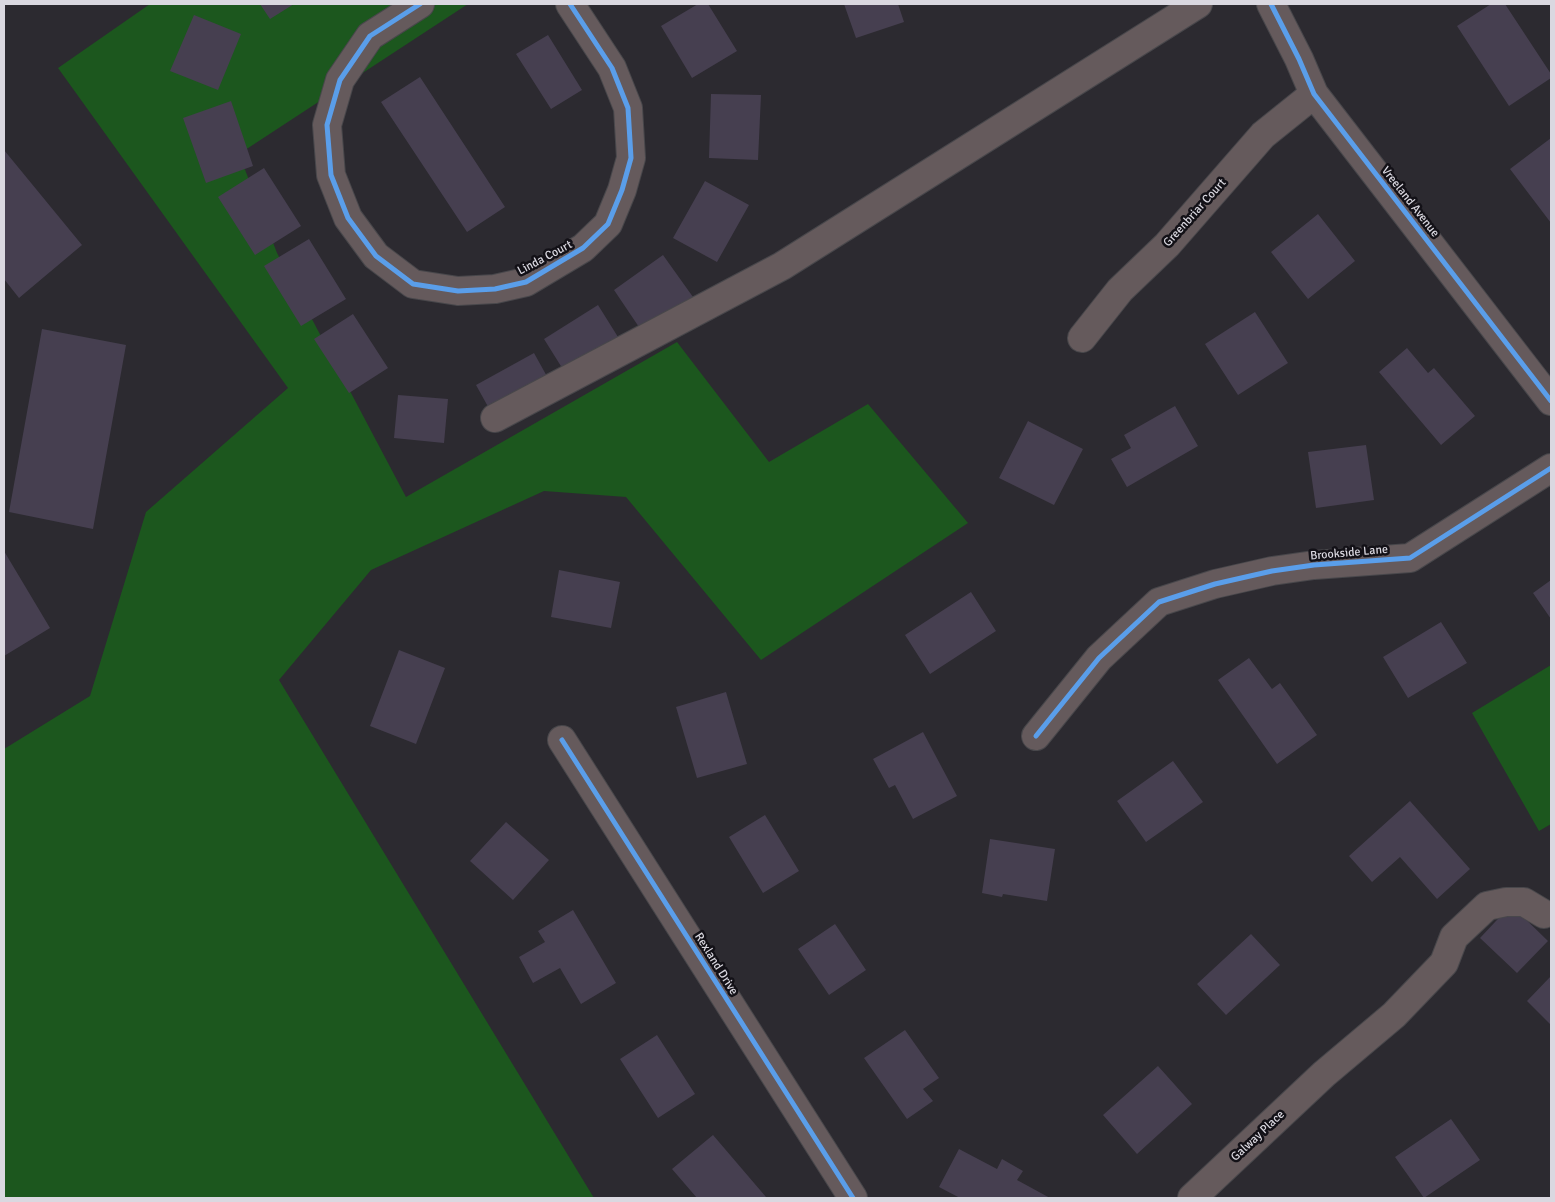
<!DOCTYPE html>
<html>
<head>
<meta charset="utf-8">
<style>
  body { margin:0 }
  #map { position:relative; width:1555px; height:1202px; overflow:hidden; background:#2c2a30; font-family:Signika,sans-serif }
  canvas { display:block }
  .frame { position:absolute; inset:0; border:5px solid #dad8e0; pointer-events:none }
</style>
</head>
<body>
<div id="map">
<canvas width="1555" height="1202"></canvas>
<div class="frame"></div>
</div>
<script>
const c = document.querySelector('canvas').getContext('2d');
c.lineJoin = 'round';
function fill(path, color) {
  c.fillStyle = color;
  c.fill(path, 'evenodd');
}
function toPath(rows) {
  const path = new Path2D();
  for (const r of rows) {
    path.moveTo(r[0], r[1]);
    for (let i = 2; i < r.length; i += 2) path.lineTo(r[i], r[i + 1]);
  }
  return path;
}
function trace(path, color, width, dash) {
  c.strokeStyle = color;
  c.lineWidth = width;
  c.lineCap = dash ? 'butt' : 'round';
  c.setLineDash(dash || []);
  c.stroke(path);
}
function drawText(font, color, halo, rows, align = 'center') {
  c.font = font + ' Signika,sans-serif';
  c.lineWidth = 5;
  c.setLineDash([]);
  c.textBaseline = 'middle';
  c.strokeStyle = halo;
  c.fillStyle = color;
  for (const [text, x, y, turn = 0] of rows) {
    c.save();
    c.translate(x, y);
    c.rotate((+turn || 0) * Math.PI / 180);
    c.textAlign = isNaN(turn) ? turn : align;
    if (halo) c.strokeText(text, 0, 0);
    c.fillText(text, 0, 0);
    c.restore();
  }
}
fill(toPath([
  [150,4,468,4,239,154,277,253,406,497,677,342,769,462,868,404,968,523,761,660,626,497,544,491,371,570,279,680,594,1198,4,1198,4,749,90,696,146,512,288,388,58,68],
  [1551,665,1551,824,1539,831,1472,713]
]), '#1c571e');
fill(toPath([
  [260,4,294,4,270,19],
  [698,4,708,4,737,51,692,78,661,26],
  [844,4,898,4,904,22,856,38],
  [1491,4,1505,4,1551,74,1551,78,1509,106,1457,26],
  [194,15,241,34,218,90,170,71],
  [548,35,582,90,551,109,516,54],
  [420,77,505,207,467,232,381,102],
  [711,94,761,95,758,160,709,158],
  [231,101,253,166,206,183,183,118],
  [1551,138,1551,223,1510,169],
  [4,150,82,245,19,298,4,279],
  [264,168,301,226,255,255,218,197],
  [705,181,749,205,717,262,673,238],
  [1318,214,1355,261,1308,299,1271,252],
  [309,239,346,299,301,326,264,266],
  [663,255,693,297,643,333,614,290],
  [598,305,623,345,569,379,544,339],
  [1255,312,1288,363,1238,395,1205,344],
  [353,314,388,368,349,393,314,339],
  [42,329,126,345,93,529,9,512],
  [1407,348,1428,373,1434,368,1475,416,1441,445,1379,372],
  [534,353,554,389,496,421,476,385],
  [398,395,448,399,444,443,394,438],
  [1175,406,1198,446,1127,487,1111,459,1131,448,1124,435],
  [1028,421,1083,449,1054,505,999,478],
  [1366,445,1374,500,1316,508,1308,452],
  [4,551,50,628,4,656],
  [559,570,620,582,611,628,551,617],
  [1551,580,1551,619,1533,593],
  [971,592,996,631,930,674,905,635],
  [1441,622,1467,663,1408,698,1383,657],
  [399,650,445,668,416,744,370,726],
  [1249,658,1272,689,1280,683,1317,735,1277,764,1218,680],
  [726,692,747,764,697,778,676,707],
  [923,732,957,796,913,819,895,785,889,788,873,759],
  [1173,761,1203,802,1146,842,1117,801],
  [1410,801,1470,869,1437,899,1400,857,1372,882,1349,856],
  [765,815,799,871,763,893,729,837],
  [506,822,549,860,513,900,470,861],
  [990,839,1055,849,1047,901,1003,894,1002,897,982,893],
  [1511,905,1548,941,1517,973,1480,938],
  [573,910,616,983,581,1004,560,968,533,983,519,957,545,942,538,931],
  [835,924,866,970,829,995,798,949],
  [1251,934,1280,965,1226,1015,1197,984],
  [1551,976,1551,1025,1527,1001],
  [905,1030,939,1078,923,1089,933,1101,907,1119,864,1058],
  [657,1035,695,1094,658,1118,620,1059],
  [1158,1066,1192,1104,1137,1154,1103,1115],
  [1451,1119,1480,1160,1424,1198,1395,1157],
  [713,1135,766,1197,765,1198,697,1198,672,1169],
  [959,1149,997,1169,1002,1159,1023,1171,1017,1180,1050,1198,960,1198,939,1187]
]), '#463f50');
const minor = toPath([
  [420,4,370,36,340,80,327,125,331,175,348,218,376,256,413,284,458,291,495,289,526,282,583,248,608,224,622,190,631,158,628,108,612,68,570,4],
  [1271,4,1299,59,1314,94,1551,401],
  [1082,338,1120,290,1167,245,1263,135,1314,94],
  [495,418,782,266,1198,4],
  [1036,736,1099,658,1159,602,1215,584,1272,571,1314,565,1410,558,1551,468],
  [562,740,853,1198],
  [1192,1198,1324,1074,1394,1015,1444,963,1454,937,1487,906,1506,902,1524,902,1544,914]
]);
trace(minor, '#48474b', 30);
trace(minor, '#655a5c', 28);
trace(toPath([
  [420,4,370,36,340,80,327,125,331,175,348,218,376,256,413,284,458,291,495,289,526,282,583,248,608,224,622,190,631,158,628,108,612,68,570,4],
  [1271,4,1299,59,1314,94,1551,401],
  [1036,736,1099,658,1159,602,1215,584,1272,571,1314,565,1410,558,1551,468],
  [562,740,853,1198]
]), '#5a9eea', 5);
drawText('12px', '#dad8e0', '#131117', [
  ["Vreeland Avenue",1410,202,52],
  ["Greenbriar Court",1195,213,-48],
  ["Linda Court",545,258,-28],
  ["Brookside Lane",1349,553,-5],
  ["Rexland Drive",716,964,58],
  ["Galway Place",1258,1136,-43]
]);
</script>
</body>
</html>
